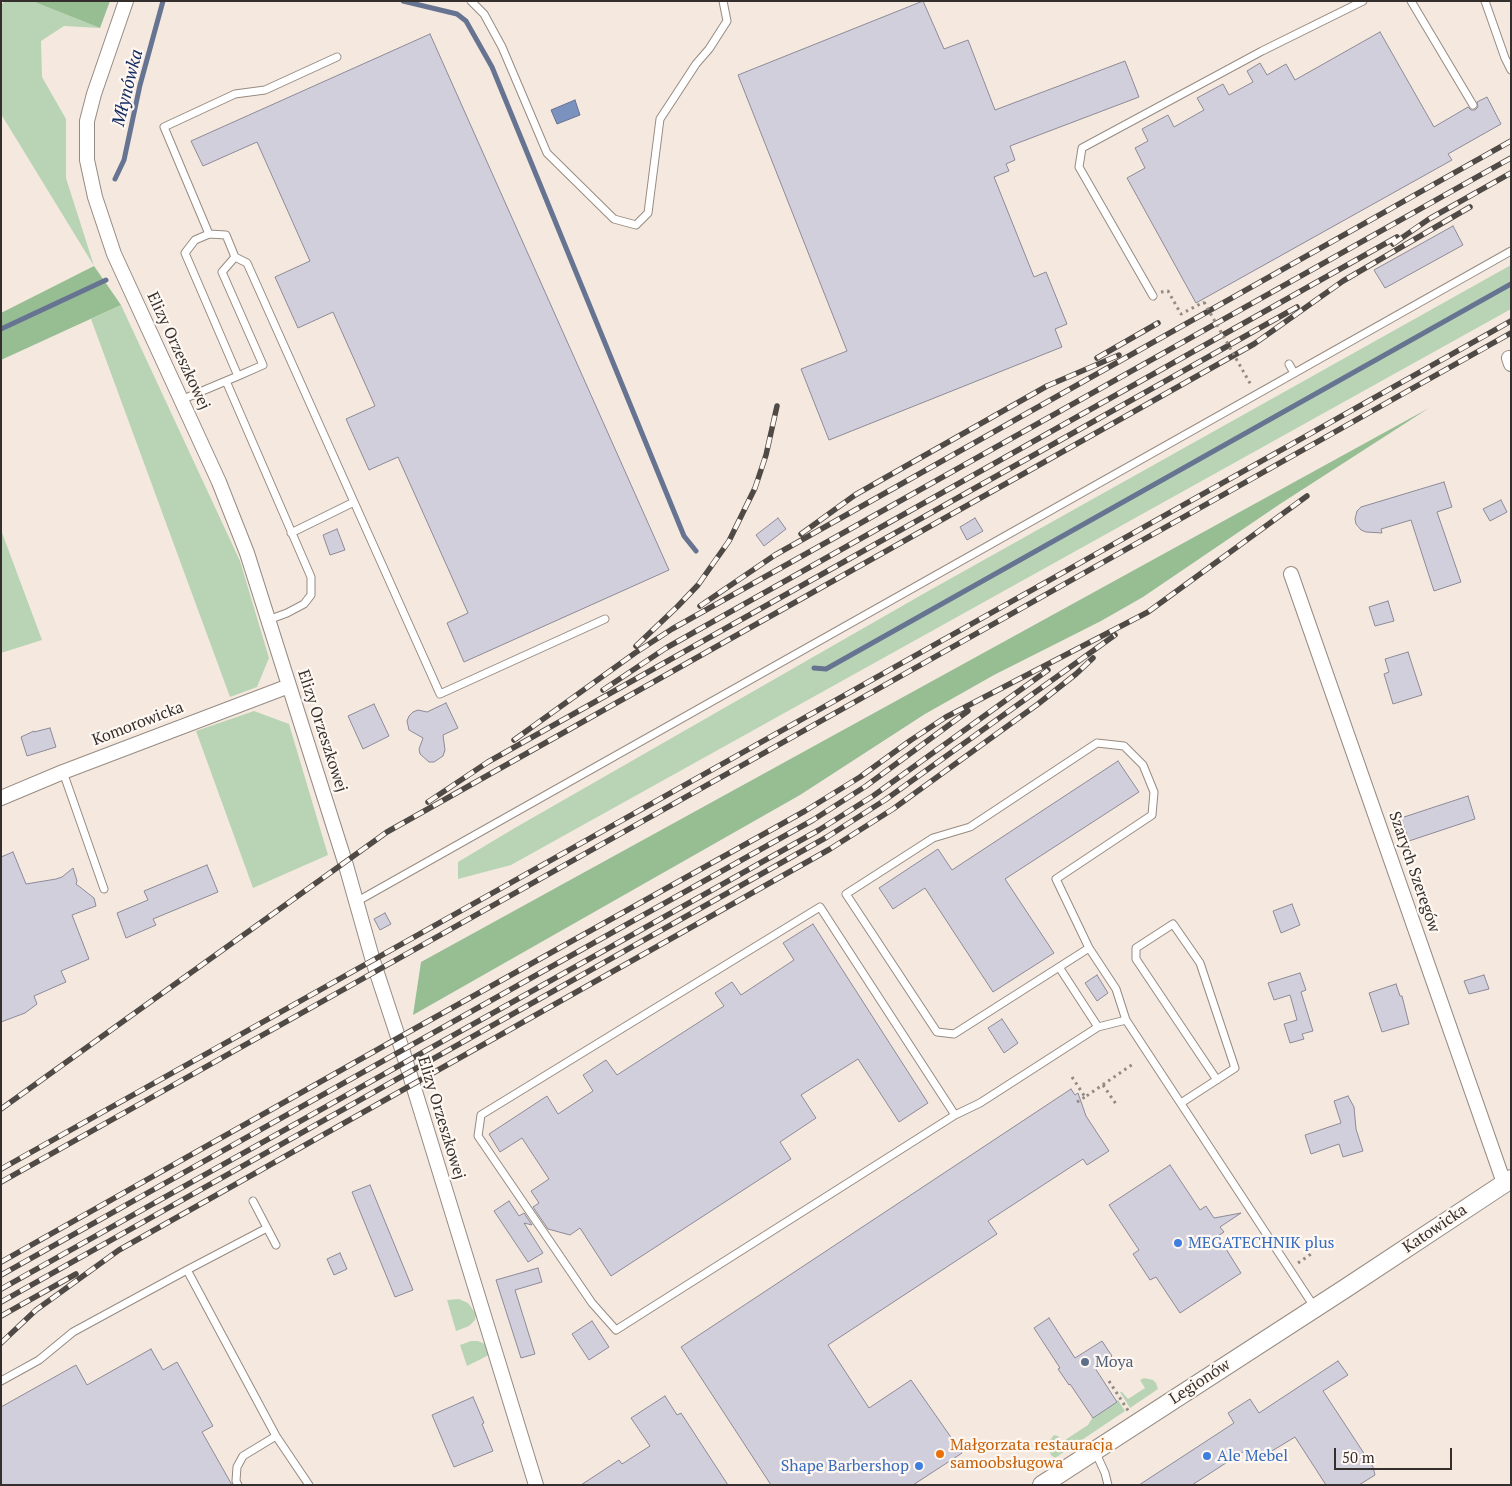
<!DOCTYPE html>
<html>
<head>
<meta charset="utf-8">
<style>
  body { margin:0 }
  #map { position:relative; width:1512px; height:1486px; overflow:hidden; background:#f5e9df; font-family:"PT Serif",serif }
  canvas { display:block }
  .frame { position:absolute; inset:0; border:2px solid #342f2c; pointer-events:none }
  .scale { position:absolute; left:1334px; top:1448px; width:118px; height:22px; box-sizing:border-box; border:2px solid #342f2c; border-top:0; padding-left:6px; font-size:15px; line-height:18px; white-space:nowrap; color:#342f2c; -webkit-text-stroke:4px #fff7f1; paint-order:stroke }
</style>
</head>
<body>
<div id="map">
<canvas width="1512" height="1486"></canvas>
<div class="frame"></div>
<div class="scale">50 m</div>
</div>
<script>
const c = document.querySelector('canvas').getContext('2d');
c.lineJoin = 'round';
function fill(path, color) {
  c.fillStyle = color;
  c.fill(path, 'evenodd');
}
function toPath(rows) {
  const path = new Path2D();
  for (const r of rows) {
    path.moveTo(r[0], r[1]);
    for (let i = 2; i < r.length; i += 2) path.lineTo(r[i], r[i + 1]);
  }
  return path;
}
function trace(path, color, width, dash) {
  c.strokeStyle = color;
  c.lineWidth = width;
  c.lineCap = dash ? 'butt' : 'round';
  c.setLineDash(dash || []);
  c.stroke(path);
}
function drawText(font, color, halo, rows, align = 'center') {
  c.font = font + ' "PT Serif",serif';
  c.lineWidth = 4.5;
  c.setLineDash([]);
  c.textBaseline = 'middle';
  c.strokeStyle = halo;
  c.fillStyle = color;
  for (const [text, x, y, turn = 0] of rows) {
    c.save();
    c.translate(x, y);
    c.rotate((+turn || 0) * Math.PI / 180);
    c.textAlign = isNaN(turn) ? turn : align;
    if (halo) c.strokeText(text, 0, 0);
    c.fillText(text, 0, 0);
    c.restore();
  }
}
fill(toPath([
  [5,1,32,1,100,28,64,26,41,41,42,77,66,119,66,178,94,266,1,114,1,5],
  [1511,265,1511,309,511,865,458,879,458,862,513,829,923,594],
  [121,305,240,561,269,658,257,687,230,697,91,319],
  [1,530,42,640,1,653],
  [254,711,289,724,328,855,253,888,196,731],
  [459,1299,468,1303,476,1314,475,1320,469,1326,456,1331,447,1300],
  [471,1341,478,1341,485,1344,489,1355,467,1366,460,1345],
  [1144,1378,1153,1380,1156,1383,1158,1389,1130,1408,1120,1392,1122,1392,1128,1399,1145,1388,1140,1380],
  [1118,1400,1125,1411,1055,1458,1051,1455,1047,1444,1054,1435,1058,1436,1062,1442,1088,1425,1093,1417]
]), '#b8d4b5');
fill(toPath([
  [32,1,110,1,100,28],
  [94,266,121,305,1,360,1,313],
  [1429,408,1280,504,1143,597,1101,621,994,675,925,714,800,795,413,1015,421,962]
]), '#97bd93');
const water = toPath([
  [575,100,580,115,557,124,551,110,575,100]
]);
fill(water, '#7c92be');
trace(water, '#667492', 1);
trace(toPath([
  [403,1,457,14,466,21,492,67,684,536,696,551],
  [115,179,124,160,140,85,163,1],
  [1,329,106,280],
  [814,668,826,669,1511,284]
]), '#667492', 5);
const building = toPath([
  [923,1,944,49,968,40,995,110,1125,61,1139,97,1010,146,1015,160,1006,164,1009,171,994,177,1034,277,1046,272,1067,324,1055,329,1062,347,829,440,801,369,847,351,738,75,923,1],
  [1380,32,1434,127,1468,107,1471,110,1475,110,1478,107,1477,102,1487,97,1501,124,1448,154,1452,160,1196,303,1127,178,1145,168,1135,148,1148,141,1142,129,1168,115,1174,127,1204,110,1197,98,1223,84,1229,95,1253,82,1247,71,1260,63,1267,75,1286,64,1295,80,1380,32],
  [430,34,669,570,464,662,447,623,468,613,398,457,369,470,346,419,375,406,333,312,298,328,275,277,310,261,257,142,203,166,191,141,430,34],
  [1453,226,1463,245,1385,288,1374,270,1453,226],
  [1444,482,1452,507,1437,512,1461,582,1434,591,1411,520,1381,529,1382,533,1366,532,1361,530,1356,524,1355,519,1357,511,1361,507,1444,482],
  [1501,500,1507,512,1490,521,1483,509,1501,500],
  [778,518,786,529,764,546,756,535,778,518],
  [975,518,983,531,967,540,960,527,975,518],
  [337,529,345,550,330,555,323,535,337,529],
  [1388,601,1394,621,1375,626,1369,607,1388,601],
  [1408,652,1422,695,1393,704,1384,674,1389,672,1385,659,1408,652],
  [446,703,458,728,443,735,445,750,443,756,434,762,429,762,420,754,419,749,423,738,409,730,407,721,409,716,413,712,418,710,427,712,446,703],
  [374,704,389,736,363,749,348,716,374,704],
  [50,728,56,747,27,756,21,737,34,731,34,732,50,728],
  [1118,761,1139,792,1005,879,1054,953,993,992,925,888,893,909,879,888,938,849,952,870,1118,761],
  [1468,796,1475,819,1409,841,1401,818,1468,796],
  [13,852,26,884,56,879,62,877,73,868,77,881,76,884,94,898,96,906,72,915,89,959,61,971,66,982,34,996,37,1004,25,1013,1,1022,1,857,13,852],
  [207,865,218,892,153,919,156,925,126,938,117,913,148,900,144,891,207,865],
  [1292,904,1300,925,1281,933,1273,911,1292,904],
  [385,913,391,924,380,930,374,919,385,913],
  [813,924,928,1103,899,1122,858,1059,801,1095,816,1118,780,1142,791,1159,611,1276,580,1228,570,1235,548,1229,533,1207,539,1203,531,1191,549,1179,522,1138,500,1152,489,1134,547,1096,558,1114,593,1091,583,1075,606,1060,617,1075,724,1006,715,993,732,982,741,995,794,960,783,943,813,924],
  [1300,973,1306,990,1301,992,1313,1031,1302,1034,1304,1039,1290,1043,1284,1024,1297,1020,1290,995,1274,1000,1268,983,1300,973],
  [1097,975,1108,993,1097,1001,1085,983,1097,975],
  [1484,975,1489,989,1469,994,1464,981,1484,975],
  [1396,984,1400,996,1402,996,1409,1024,1382,1032,1369,993,1396,984],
  [1002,1019,1018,1043,1004,1053,988,1028,1002,1019],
  [1071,1089,1075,1095,1078,1093,1086,1116,1109,1151,1087,1165,1083,1159,988,1221,997,1234,828,1345,869,1408,911,1380,962,1453,913,1485,771,1485,681,1347,1071,1089],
  [1348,1096,1354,1107,1356,1129,1363,1151,1343,1157,1339,1144,1311,1154,1305,1135,1341,1123,1334,1101,1348,1096],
  [1170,1165,1200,1210,1206,1206,1214,1218,1241,1213,1220,1227,1224,1232,1218,1236,1241,1273,1180,1313,1156,1277,1150,1280,1133,1254,1139,1250,1109,1205,1170,1165],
  [370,1185,413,1290,395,1297,352,1192,370,1185],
  [509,1201,519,1216,524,1213,532,1225,524,1223,543,1253,528,1262,494,1211,509,1201],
  [340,1253,347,1269,334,1275,327,1259,340,1253],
  [538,1268,542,1282,515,1290,535,1354,521,1358,496,1280,538,1268],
  [1049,1318,1075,1358,1102,1341,1112,1356,1095,1368,1117,1402,1093,1418,1070,1384,1069,1385,1058,1369,1060,1368,1034,1328,1049,1318],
  [592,1321,609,1347,589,1360,572,1334,592,1321],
  [151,1349,163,1370,177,1362,213,1426,202,1432,232,1485,1,1485,1,1407,76,1365,87,1385,151,1349],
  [1338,1361,1348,1375,1323,1391,1373,1467,1375,1475,1359,1485,1326,1485,1295,1437,1257,1460,1249,1448,1192,1485,1139,1485,1234,1423,1228,1413,1250,1399,1259,1413,1338,1361],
  [665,1396,677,1415,681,1413,728,1485,581,1485,619,1460,622,1464,650,1446,631,1418,665,1396],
  [473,1397,484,1423,482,1424,493,1451,454,1467,432,1415,473,1397]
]);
fill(building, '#d1cfdc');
trace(building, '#8d8a97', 1);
const service = toPath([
  [471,1,484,14,502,47,547,153,614,219,636,225,648,213,660,119,696,64,709,49,727,21,723,1],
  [1411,1,1473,105],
  [1485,1,1505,58,1511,70],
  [209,234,164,127,235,94,265,90,337,57],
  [235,257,247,263,354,502,291,533],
  [1153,296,1079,167,1082,148,1262,51,1363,1],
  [1289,364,1294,373],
  [226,381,311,577,311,595,304,604,287,613,268,620],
  [181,400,226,381,238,376,263,365,222,272,235,257,226,235,209,234,195,240,185,253,238,376],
  [354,502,440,694,605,619],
  [1097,743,1124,746,1143,765,1154,792,1152,815,1056,879,1089,948,954,1034,937,1032,846,894,933,838,970,827,1097,743],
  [63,772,104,889],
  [356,902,1511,251],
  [1089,948,1116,989,1126,1020],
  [1059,967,1098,1027],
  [1181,1103,1235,1068,1200,963,1173,924,1136,948,1136,959,1217,1080],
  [955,1115,820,907,481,1115,478,1136,592,1303,616,1330,955,1115,980,1103,1098,1027,1126,1020,1315,1308],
  [253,1201,276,1245],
  [187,1270,267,1228],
  [1,1381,39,1360,73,1332,187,1270,276,1436,309,1485],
  [1095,1451,1105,1473,1108,1485],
  [238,1485,236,1481,237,1467,243,1456,276,1436]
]);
const minor = toPath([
  [126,1,94,94,87,121,87,160,95,197,114,254,219,482,247,553,345,862,373,961,402,1049,536,1485],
  [1509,358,1511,364],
  [1291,574,1504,1183],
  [1,798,63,772,289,686]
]);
const tertiary = toPath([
  [1042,1485,1346,1288,1511,1179]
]);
trace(service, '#968b82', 9);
trace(minor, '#968b82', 16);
trace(tertiary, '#968b82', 20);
trace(toPath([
  [1161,292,1168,291,1181,314,1204,302],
  [1072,1077,1085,1097,1133,1064],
  [1103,1085,1116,1104],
  [1077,1102,1085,1097],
  [1298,1263,1314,1252],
  [1109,1381,1129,1412]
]), '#928a83', 3, [2.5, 4]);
trace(service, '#fff', 7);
trace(minor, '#fff', 14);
trace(tertiary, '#fff', 18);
const rail = toPath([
  [1393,244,1429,219,1511,173],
  [1097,358,1158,323],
  [801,534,855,495,883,479,1047,386,1119,355],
  [700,606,775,555,1511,141],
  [636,646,678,606,698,585,729,541,755,488,766,455,777,406],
  [603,690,666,648,1397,237],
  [514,740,635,653,672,629,1511,158],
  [428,802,488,762,1297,307],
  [1,1109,387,832,1254,344,1343,281,1470,207],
  [1,1169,1511,321],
  [1,1182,1511,333],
  [1,1262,398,1038,805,811,860,777,911,740,946,717,1148,612,1307,496],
  [1,1275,813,820,866,786,968,711],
  [1,1289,819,830,873,796,1048,670],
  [1,1302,827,837,885,800,1115,635],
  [1,1316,76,1274],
  [1,1343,36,1310,119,1250,830,849,893,809,1038,704,1076,674,1093,658]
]);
trace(rail, '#504a46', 5.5);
trace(rail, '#fff7f1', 4, [11]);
trace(toPath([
  [1204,302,1251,385]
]), '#928a83', 3, [2.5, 4]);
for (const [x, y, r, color] of [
  [1178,1243,5,"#3f7fe0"],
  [1085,1362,5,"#5c6f8a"],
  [940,1454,5,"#e8710a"],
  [1207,1456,5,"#3f7fe0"],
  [919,1466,5,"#3f7fe0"]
]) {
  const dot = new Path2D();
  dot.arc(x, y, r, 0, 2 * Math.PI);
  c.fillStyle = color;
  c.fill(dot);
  trace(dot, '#fff7f1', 2);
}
drawText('16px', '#342f2c', '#fff7f1', [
  ["Elizy Orzeszkowej",178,351,65],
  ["Komorowicka",138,724,-21],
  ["Elizy Orzeszkowej",322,731,72],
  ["Szarych Szeregów",1414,872,71],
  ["Elizy Orzeszkowej",441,1118,73],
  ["Katowicka",1435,1229,-34],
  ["Legionów",1200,1382,-33]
]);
drawText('16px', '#366cbe', '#fff7f1', [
  ["MEGATECHNIK plus",1188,1243],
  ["Ale Mebel",1217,1456],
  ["Shape Barbershop",909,1466,"right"]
], 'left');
drawText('16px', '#4e5e75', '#fff7f1', [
  ["Moya",1095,1362]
], 'left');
drawText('16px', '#c56008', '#fff7f1', [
  ["Małgorzata restauracja",950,1445],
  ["samoobsługowa",950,1463]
], 'left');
drawText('italic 18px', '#142c62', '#fff7f1', [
  ["Młynówka",128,88,-76]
]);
</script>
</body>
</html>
